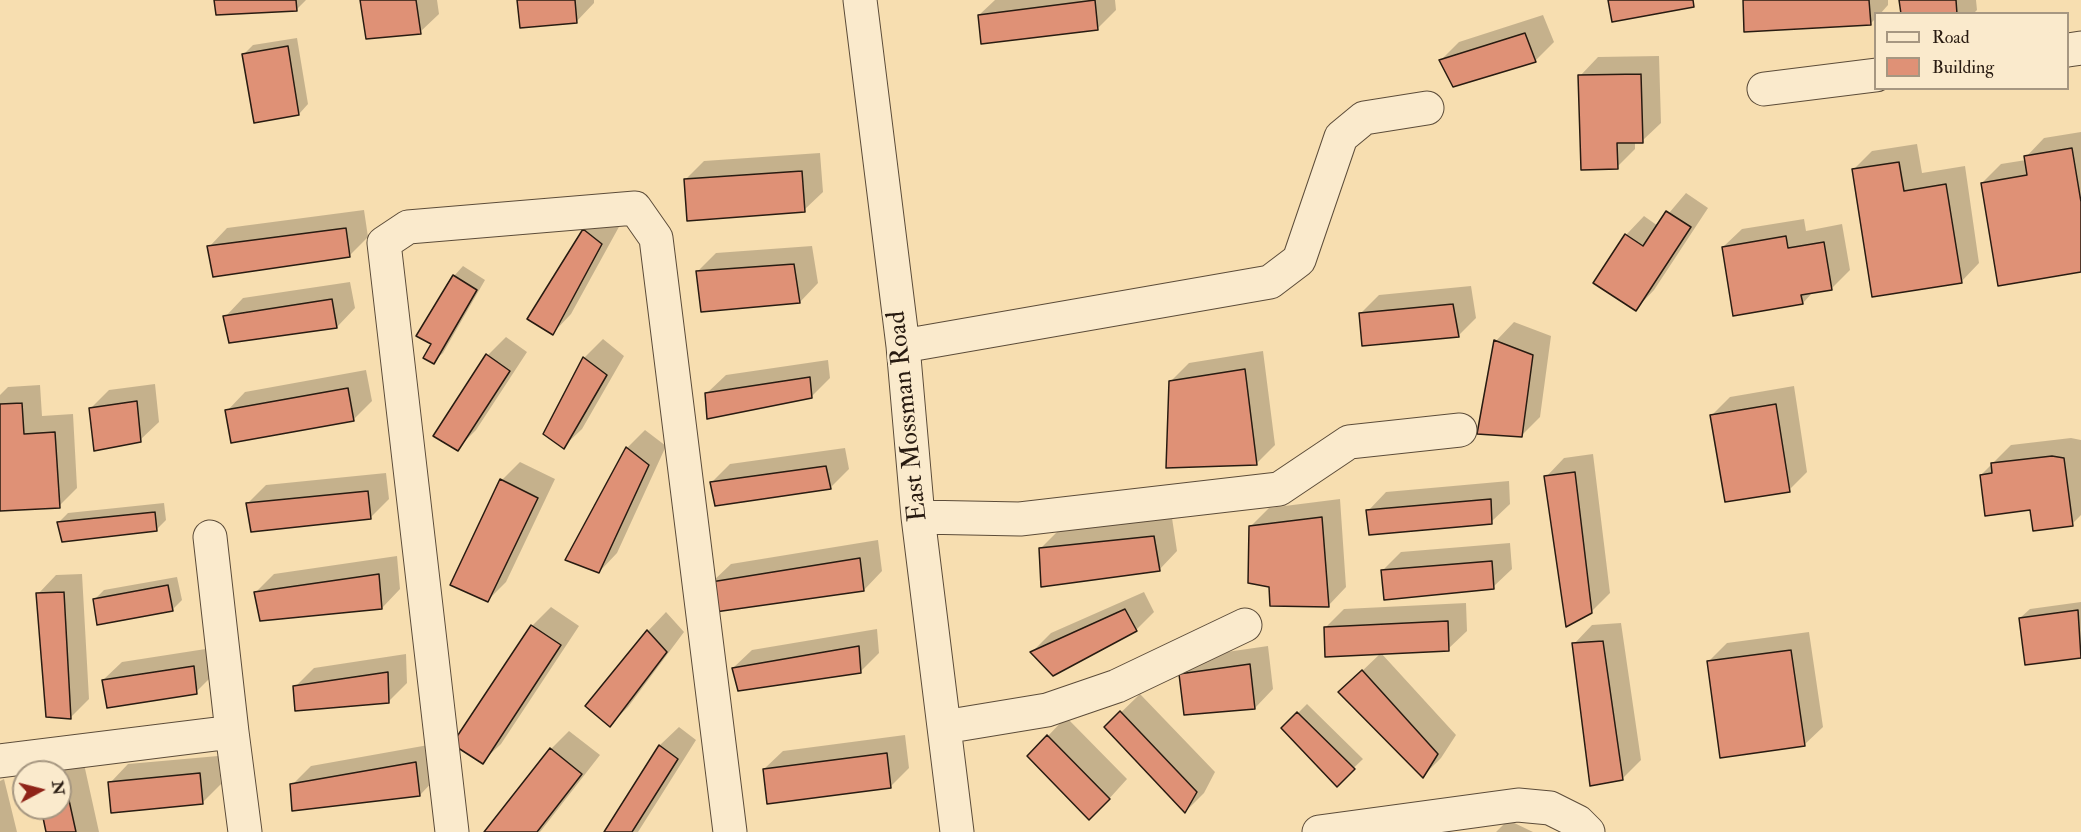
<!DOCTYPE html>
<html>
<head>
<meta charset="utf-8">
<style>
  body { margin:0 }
  #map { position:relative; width:2081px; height:832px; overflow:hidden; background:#f7deb0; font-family:"IM FELL Double Pica",serif }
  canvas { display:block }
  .legend { position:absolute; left:1874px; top:12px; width:195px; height:78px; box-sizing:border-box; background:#faeacc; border:2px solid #a69781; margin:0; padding:8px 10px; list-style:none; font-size:18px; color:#281b11 }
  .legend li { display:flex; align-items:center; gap:12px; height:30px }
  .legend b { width:30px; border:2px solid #a69781 }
  .north { position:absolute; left:12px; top:760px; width:60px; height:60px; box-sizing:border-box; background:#faeacc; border:2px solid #a69781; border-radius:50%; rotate:83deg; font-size:16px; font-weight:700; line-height:24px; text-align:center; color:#281b11 }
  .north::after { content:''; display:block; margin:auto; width:21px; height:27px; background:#8f2418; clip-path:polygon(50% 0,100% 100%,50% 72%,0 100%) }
</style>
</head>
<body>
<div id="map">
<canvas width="2081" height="832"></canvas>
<ul class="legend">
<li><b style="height:8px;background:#faeacc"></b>Road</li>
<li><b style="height:16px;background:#df9176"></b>Building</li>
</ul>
<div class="north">N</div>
</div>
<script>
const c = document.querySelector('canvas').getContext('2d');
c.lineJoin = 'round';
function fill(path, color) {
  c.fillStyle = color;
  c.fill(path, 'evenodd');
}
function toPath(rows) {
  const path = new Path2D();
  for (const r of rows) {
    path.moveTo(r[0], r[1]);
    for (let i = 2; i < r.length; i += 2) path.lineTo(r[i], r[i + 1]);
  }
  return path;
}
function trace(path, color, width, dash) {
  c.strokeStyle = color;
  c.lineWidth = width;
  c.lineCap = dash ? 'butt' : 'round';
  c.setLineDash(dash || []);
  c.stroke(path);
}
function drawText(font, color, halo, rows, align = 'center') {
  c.font = font + ' "IM FELL Double Pica",serif';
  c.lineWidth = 4.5;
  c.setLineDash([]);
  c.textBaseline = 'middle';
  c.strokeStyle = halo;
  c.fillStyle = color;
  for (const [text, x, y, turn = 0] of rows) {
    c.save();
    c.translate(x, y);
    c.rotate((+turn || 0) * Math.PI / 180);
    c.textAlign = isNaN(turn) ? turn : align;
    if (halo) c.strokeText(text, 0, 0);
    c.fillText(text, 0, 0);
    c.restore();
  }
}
fill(toPath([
  [215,0,306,0,296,10],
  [362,0,437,0,439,14,420,32],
  [519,0,594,0,594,3,576,22],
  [995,0,1115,0,1116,10,1098,28,979,15],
  [1744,0,1888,0,1888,5,1880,14,1876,14,1876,18,1870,24],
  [1901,0,1976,0,1977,10,1973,14,1902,14],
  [1543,15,1554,42,1535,61,1441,60,1459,42],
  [297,38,308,104,299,114,244,54,253,45],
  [1659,56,1661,123,1642,141,1635,141,1635,149,1617,167,1580,76,1598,57],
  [2081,132,2081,271,1982,183,2001,164,2026,160,2026,157,2044,138],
  [1917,144,1922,173,1965,166,1979,263,1961,282,1854,169,1872,151],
  [820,153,823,192,804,210,685,180,704,161],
  [1686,193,1708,208,1654,290,1636,309,1626,235,1644,216,1658,226],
  [364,210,368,237,350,255,209,247,227,228],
  [603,211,620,225,571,314,553,333,529,319,584,230],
  [1804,219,1806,231,1842,224,1850,270,1831,289,1813,292,1803,303,1723,247,1742,229],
  [812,246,818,283,800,302,697,272,716,253],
  [463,266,485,280,443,353,433,362,433,343,454,276],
  [350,282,355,308,337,327,225,317,243,298],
  [1471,286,1476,318,1458,336,1361,313,1379,295],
  [1514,322,1551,336,1540,417,1521,436,1496,341],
  [506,337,527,352,476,430,457,449,488,355],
  [603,339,624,356,582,429,563,447,545,433,584,358],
  [1263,351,1275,445,1256,464,1171,381,1189,363],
  [828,360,830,378,811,397,707,393,726,375],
  [366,370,372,401,353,420,227,411,245,392],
  [155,384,159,422,140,440,90,409,109,390],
  [40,385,42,416,73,414,77,488,59,506,0,510,0,395,8,387],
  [1794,386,1807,472,1789,490,1712,415,1730,397],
  [645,430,666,446,617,553,599,572,627,448],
  [2071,438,2081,440,2081,515,2072,524,2031,509,1981,475,2011,445],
  [845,448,849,469,830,488,711,483,730,464],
  [1593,454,1610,593,1591,612,1546,477,1564,458],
  [520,462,555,479,506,582,487,601,502,480],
  [386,473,389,499,371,517,248,503,266,485],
  [1509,481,1510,504,1491,522,1368,511,1386,492],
  [1340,499,1346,587,1328,606,1270,586,1250,527,1269,508],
  [164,503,166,520,156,530,59,522,68,513],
  [1172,518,1177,551,1159,570,1040,549,1059,530],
  [878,540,882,571,864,590,712,582,731,564],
  [1510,543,1512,569,1493,587,1383,570,1401,552],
  [397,556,400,589,382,608,256,592,274,574],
  [82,574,89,699,71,717,38,594,56,575],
  [177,577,182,600,172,610,94,600,104,590],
  [1144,592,1154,612,1136,630,1032,652,1051,633],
  [2081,602,2081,656,2026,663,2020,618,2030,609],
  [1466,603,1467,631,1448,649,1381,653,1456,735,1441,758,1423,776,1359,674,1381,653,1325,628,1344,609],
  [551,607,579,626,501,744,482,762,454,743,532,626],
  [666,612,684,632,628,707,610,725,587,706,648,631],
  [1621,623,1641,760,1623,778,1574,644,1592,625],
  [877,629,879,653,860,672,733,668,752,650],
  [1809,632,1823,727,1804,745,1708,662,1727,643],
  [1268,646,1273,689,1255,708,1180,674,1199,656],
  [212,648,214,674,196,692,103,680,122,662],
  [406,654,407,683,389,701,295,687,314,668],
  [1140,694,1215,772,1204,793,1186,811,1106,727],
  [1307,704,1363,759,1337,784,1283,728],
  [1066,717,1127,779,1108,800,1048,736],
  [679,727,696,740,638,832,605,832,660,745],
  [569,731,600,755,540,832,486,832,551,749],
  [905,735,909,768,891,786,764,769,783,751],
  [434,744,438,776,420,795,292,785,311,766],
  [218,756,221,784,202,803,110,783,128,764],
  [84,764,99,832,48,832,42,808,60,808,60,772,55,772],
  [4,779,17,832,0,832,0,781],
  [1508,820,1533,832,1496,832]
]), '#0003');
const building = toPath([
  [214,0,296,0,297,11,216,15,214,0],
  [360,0,416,0,421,34,366,39,360,0],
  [517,0,575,0,577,23,520,28,517,0],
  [1095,0,1098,30,981,44,978,15,1095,0],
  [1608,0,1693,0,1694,7,1612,22,1608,0],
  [1743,0,1869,0,1871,25,1744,32,1743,0],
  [1899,0,1956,0,1957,14,1901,14,1899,0],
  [1525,33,1536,62,1453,87,1439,60,1525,33],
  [288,46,299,115,254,123,242,54,288,46],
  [1641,74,1643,143,1617,143,1618,169,1581,170,1578,75,1641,74],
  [2072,148,2081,202,2081,272,1998,286,1981,183,2027,175,2024,156,2072,148],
  [1899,162,1904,191,1946,184,1962,283,1872,297,1852,169,1899,162],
  [802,171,805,212,687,221,684,179,802,171],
  [1666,211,1691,227,1636,311,1593,283,1625,234,1643,246,1666,211],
  [346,228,350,257,213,277,207,246,346,228],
  [583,229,602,244,553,335,527,319,583,229],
  [1786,236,1788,248,1824,242,1832,290,1801,295,1803,304,1733,316,1722,247,1786,236],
  [794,264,800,303,701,312,696,271,794,264],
  [453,275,477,290,434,364,423,358,431,344,416,336,453,275],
  [332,299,337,328,229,343,223,316,332,299],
  [1453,304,1459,337,1362,346,1359,313,1453,304],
  [1494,340,1533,355,1522,437,1477,434,1494,340],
  [486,354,510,371,458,451,433,436,486,354],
  [583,357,607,375,564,449,543,434,583,357],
  [1245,369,1257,465,1166,468,1169,381,1245,369],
  [810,377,812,398,707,419,705,393,810,377],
  [348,388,354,421,231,443,225,410,348,388],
  [137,401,141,442,94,451,89,408,137,401],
  [22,403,24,434,55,432,60,508,0,511,0,404,22,403],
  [1776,404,1790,492,1725,502,1710,415,1776,404],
  [626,447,649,465,599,573,565,560,626,447],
  [2052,456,2064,458,2073,526,2033,531,2030,510,1985,516,1980,475,1992,473,1991,463,2052,456],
  [826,466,831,489,715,506,710,482,826,466],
  [1575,472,1592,613,1566,627,1544,476,1575,472],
  [500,479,538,498,488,602,450,585,500,479],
  [368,491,371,519,251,532,246,503,368,491],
  [1491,499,1492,524,1369,535,1366,510,1491,499],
  [155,512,157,531,62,542,57,522,155,512],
  [1322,517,1329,607,1270,606,1269,587,1248,583,1249,526,1322,517],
  [1154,536,1160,571,1041,587,1039,548,1154,536],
  [860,558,864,591,715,612,711,582,860,558],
  [1492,561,1494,589,1384,600,1381,570,1492,561],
  [379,574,382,609,260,621,254,592,379,574],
  [168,585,173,611,97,625,93,599,168,585],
  [64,592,71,719,46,717,36,593,64,592],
  [1125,609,1137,631,1053,676,1030,652,1125,609],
  [2078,610,2081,658,2025,665,2019,618,2078,610],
  [1448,621,1449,651,1325,657,1324,627,1448,621],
  [531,625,561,645,483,764,452,744,531,625],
  [647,630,667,652,610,727,585,706,647,630],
  [1603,641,1623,780,1590,786,1572,643,1603,641],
  [859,646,861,673,738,691,732,668,859,646],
  [1791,650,1805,746,1720,758,1707,661,1791,650],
  [1250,664,1255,709,1184,715,1179,674,1250,664],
  [194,666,197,694,107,708,102,680,194,666],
  [1362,670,1438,754,1423,778,1338,692,1362,670],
  [388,672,389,703,295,711,293,686,388,672],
  [1120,711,1197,792,1185,813,1104,727,1120,711],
  [1297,712,1355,769,1337,787,1281,728,1297,712],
  [1047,735,1110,799,1089,820,1027,756,1047,735],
  [659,745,678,759,632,832,604,832,659,745],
  [550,748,582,774,537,832,484,832,550,748],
  [887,753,891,788,767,804,763,769,887,753],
  [416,762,420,796,292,811,290,784,416,762],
  [200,773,203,804,111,813,108,782,200,773],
  [65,782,76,832,46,832,41,808,60,808,60,783,65,782]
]);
fill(building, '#df9176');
trace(building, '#281b11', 1.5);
const minor = toPath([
  [860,0,903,346,918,517,957,832],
  [2068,50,2081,48],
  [1764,89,1876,75],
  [903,346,1270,282,1299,260,1341,137,1364,118,1427,108],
  [918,517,1020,519,1279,489,1349,442,1460,430],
  [210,537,232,732],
  [944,727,1047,710,1117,686,1245,625],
  [0,761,232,732,245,832],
  [452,832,384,243,408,227,635,208,656,238,730,832],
  [1319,832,1518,805,1550,808,1578,822,1588,832]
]);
trace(minor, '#5c4c39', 35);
trace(minor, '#faeacc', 33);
drawText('26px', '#281b11', '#faeacc', [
  ["East Mossman Road",909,416,-96]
]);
</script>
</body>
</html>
